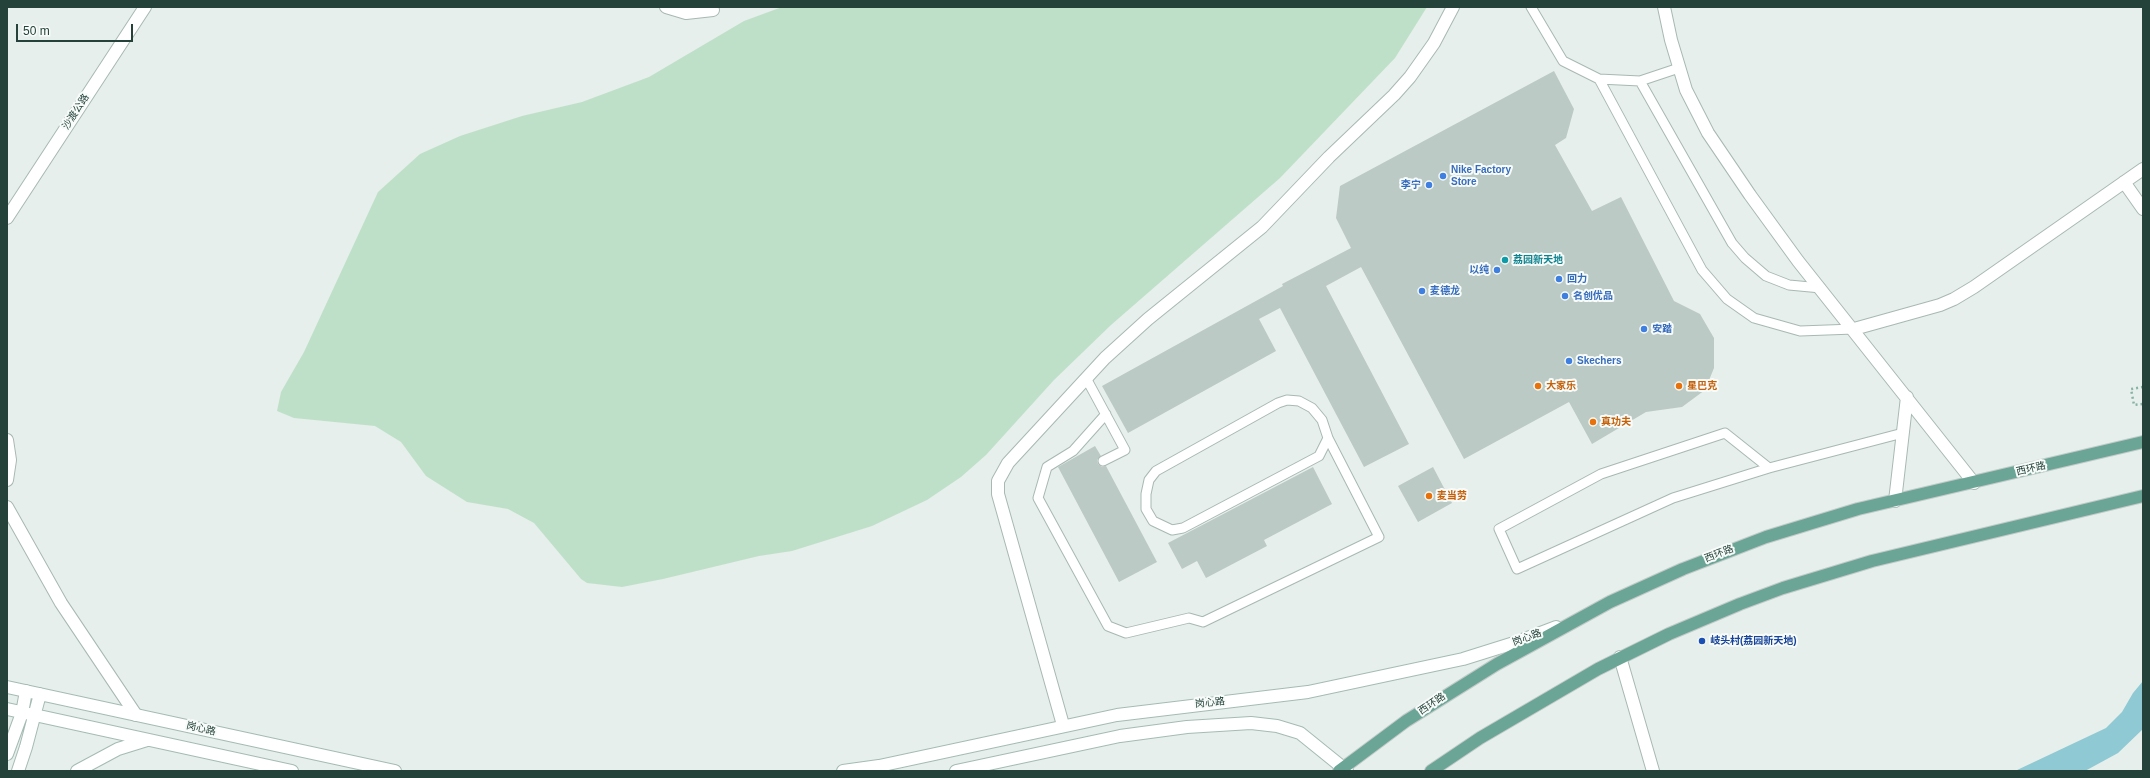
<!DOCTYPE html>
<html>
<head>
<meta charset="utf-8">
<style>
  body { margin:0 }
  #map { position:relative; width:2150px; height:778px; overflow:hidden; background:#e6efeb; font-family:Helvetica,sans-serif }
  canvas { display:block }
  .frame { position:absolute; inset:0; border:8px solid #24423a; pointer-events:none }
  .scale { position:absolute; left:16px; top:24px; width:117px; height:18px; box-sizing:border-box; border:2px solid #24423a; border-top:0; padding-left:5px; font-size:12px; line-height:14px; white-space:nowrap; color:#24423a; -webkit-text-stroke:3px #f7fbf9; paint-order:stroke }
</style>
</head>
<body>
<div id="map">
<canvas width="2150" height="778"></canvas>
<div class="frame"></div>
<div class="scale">50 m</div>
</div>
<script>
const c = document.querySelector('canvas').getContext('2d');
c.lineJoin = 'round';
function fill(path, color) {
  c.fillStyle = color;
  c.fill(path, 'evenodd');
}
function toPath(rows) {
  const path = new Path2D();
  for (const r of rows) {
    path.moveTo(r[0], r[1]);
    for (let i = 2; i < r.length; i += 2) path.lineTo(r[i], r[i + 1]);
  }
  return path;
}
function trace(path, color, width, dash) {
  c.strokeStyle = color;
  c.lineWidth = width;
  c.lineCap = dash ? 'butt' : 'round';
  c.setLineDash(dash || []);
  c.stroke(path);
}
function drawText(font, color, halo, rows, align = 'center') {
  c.font = font + ' Helvetica,"Noto Sans SC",sans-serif';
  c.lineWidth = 4;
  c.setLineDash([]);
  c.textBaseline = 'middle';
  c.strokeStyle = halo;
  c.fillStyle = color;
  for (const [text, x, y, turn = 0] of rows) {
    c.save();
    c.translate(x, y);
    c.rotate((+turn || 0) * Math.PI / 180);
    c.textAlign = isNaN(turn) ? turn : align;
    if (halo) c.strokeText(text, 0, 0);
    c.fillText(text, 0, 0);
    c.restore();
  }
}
fill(toPath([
  [782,7,1427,7,1395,58,1280,178,1111,325,1054,380,986,455,961,477,927,500,872,526,792,551,759,556,663,579,622,587,587,583,581,579,534,523,508,509,467,502,426,476,401,442,375,426,294,418,277,411,281,392,304,352,378,192,420,154,460,136,522,116,582,102,649,77,744,21]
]), '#bfe0c8');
fill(toPath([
  [2143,681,2143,729,2118,753,2085,771,2015,771,2106,728,2122,712,2133,693]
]), '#8ec9d4');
fill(toPath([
  [1554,71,1574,109,1566,138,1555,145,1592,211,1621,197,1674,301,1700,314,1714,338,1714,368,1705,390,1682,407,1646,412,1592,444,1569,402,1464,459,1361,267,1326,286,1409,444,1364,467,1280,308,1259,319,1276,351,1128,433,1102,386,1283,286,1282,284,1351,248,1336,218,1340,186],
  [1095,446,1101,456,1097,460,1098,464,1102,467,1106,466,1157,562,1119,582,1058,467],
  [1313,467,1332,504,1264,540,1267,546,1206,578,1197,561,1182,569,1168,543],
  [1433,467,1452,503,1418,522,1398,486]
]), '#bbcac4');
const lane = toPath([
  [1531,7,1563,61,1599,79,1640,81,1679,68],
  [1599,79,1702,270,1727,299,1754,318,1800,331,1854,329],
  [1640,81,1732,243,1745,258,1766,276,1789,285,1821,288],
  [1086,378,1125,450,1103,461],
  [1287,400,1299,401,1312,408,1322,420,1328,438,1319,456,1183,528,1172,530,1153,521,1146,509,1146,494,1149,480,1156,471,1278,403,1287,400],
  [1106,414,1073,451,1047,467,1038,498,1108,626,1126,633,1189,618,1203,622,1379,537,1328,438],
  [1769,468,1725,433,1601,474,1499,529,1517,569,1673,498,1769,468,1903,433]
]);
const street = toPath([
  [666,7,686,13,713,10],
  [1664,7,1671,40,1686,90,1708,133,1750,195,1798,261,1974,483],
  [2124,182,2143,209],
  [7,218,145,7],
  [1854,329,1940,305,1954,299,1974,287,2143,169],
  [7,440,10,460,7,480],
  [1895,501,1907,397],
  [7,507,61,603,136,715],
  [1620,657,1653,771],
  [1063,725,998,494,998,481,1008,463,1105,358,1148,319,1262,227,1329,157,1394,95,1410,77,1434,43,1453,7]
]);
const secondary = toPath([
  [7,687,395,771],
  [7,709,292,771],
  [7,754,22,713,26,691],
  [18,771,26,747,40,694],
  [77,771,118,749,147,740],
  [843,771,879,766,1117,715,1308,692,1463,659,1514,643,1556,627],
  [956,771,1120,736,1187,727,1251,723,1277,726,1300,733,1347,771]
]);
const primary = toPath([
  [1339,771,1406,721,1497,664,1610,602,1683,569,1766,537,1858,509,2143,442],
  [1431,771,1480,738,1598,669,1669,634,1740,604,1783,588,1872,561,2143,496]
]);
trace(lane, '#a8b8b2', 11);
trace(street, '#a8b8b2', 14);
trace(secondary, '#a4bbb3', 14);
trace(primary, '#c2cac8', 14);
trace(toPath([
  [2143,387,2131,389,2134,405,2143,404]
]), '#86b3a5', 2.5, [2, 3]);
trace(lane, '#fff', 9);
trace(street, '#fff', 12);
trace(secondary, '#fff', 12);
trace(primary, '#6aa596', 12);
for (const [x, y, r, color] of [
  [1443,176,4,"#3f7fe0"],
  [1429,185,4,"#3f7fe0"],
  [1505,260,4,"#0f9aa8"],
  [1497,270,4,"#3f7fe0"],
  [1559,279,4,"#3f7fe0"],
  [1422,291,4,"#3f7fe0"],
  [1565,296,4,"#3f7fe0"],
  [1644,329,4,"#3f7fe0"],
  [1569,361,4,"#3f7fe0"],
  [1538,386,4,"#e8710a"],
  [1679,386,4,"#e8710a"],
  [1593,422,4,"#e8710a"],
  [1429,496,4,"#e8710a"],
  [1702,641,4,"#1a4fb4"]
]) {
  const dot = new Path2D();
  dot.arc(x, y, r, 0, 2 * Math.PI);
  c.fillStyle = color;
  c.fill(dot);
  trace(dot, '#f7fbf9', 1.5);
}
drawText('10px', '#24423a', '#f7fbf9', [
  ["沙渡公路",76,112,-57],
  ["西环路",2031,469,-13],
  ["西环路",1719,554,-21],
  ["岗心路",1527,638,-20],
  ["岗心路",1210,703,-6],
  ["西环路",1432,704,-34],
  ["岗心路",201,729,13]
]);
drawText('bold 10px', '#366cbe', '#f7fbf9', [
  ["Nike Factory",1451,170],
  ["Store",1451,182],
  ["李宁",1421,185,"right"],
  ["以纯",1489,270,"right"],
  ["回力",1567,279],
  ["麦德龙",1430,291],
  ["名创优品",1573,296],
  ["安踏",1652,329],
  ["Skechers",1577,361]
], 'left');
drawText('bold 10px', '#0d838f', '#f7fbf9', [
  ["荔园新天地",1513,260]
], 'left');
drawText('bold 10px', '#c56008', '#f7fbf9', [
  ["大家乐",1546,386],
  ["星巴克",1687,386],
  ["真功夫",1601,422],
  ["麦当劳",1437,496]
], 'left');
drawText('bold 10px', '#164399', '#f7fbf9', [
  ["岐头村(荔园新天地)",1710,641]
], 'left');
</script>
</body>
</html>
